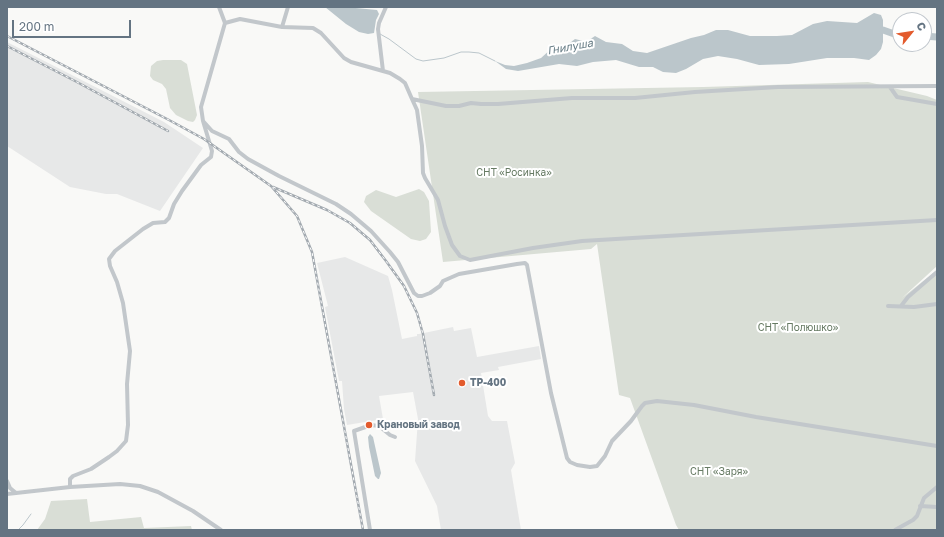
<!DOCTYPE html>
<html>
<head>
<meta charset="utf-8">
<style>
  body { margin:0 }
  #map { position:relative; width:944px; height:537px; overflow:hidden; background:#f9f9f7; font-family:"Golos Text",sans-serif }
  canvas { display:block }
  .frame { position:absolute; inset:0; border:8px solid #647482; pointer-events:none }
  .north { position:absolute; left:892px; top:12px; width:40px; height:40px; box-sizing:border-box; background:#fff; border:1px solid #c1c7cd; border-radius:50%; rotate:60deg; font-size:11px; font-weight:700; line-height:16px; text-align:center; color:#647482 }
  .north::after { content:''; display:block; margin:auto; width:14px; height:18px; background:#e35b2d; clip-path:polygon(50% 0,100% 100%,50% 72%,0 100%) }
  .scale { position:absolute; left:12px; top:20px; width:119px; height:18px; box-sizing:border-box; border:2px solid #647482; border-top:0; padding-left:5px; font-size:12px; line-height:14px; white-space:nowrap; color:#647482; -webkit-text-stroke:3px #fff; paint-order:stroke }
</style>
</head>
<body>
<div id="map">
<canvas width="944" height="537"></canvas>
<div class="frame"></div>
<div class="north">С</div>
<div class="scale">200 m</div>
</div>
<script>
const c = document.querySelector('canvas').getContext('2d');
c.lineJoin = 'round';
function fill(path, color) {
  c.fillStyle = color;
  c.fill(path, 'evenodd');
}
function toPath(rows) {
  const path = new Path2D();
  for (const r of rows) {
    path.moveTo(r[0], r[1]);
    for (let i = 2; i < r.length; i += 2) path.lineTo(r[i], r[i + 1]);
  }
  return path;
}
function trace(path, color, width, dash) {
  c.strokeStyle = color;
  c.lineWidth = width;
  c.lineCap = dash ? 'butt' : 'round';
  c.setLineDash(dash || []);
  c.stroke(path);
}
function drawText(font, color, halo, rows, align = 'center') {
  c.font = font + ' "Golos Text",sans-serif';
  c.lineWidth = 4;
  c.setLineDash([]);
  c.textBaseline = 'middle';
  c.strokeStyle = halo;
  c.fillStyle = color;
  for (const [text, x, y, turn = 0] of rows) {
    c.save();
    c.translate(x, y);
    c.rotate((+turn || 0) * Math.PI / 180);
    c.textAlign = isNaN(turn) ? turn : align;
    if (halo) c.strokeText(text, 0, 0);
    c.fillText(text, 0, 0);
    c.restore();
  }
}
fill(toPath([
  [7,42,164,122,203,148,160,211,117,194,106,194,70,187,7,146],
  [345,257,388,276,392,290,402,339,417,336,417,334,419,334,453,327,454,331,471,328,477,357,539,346,541,359,498,367,499,370,481,373,488,416,492,421,507,421,515,463,511,470,521,530,441,530,437,506,415,461,418,419,413,392,379,396,383,419,347,425,344,409,342,381,339,381,325,307,328,306,317,263]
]), '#e7e8e8');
fill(toPath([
  [163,60,181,60,187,64,197,115,195,120,193,122,188,121,176,115,170,108,166,89,162,84,153,80,150,76,151,66,157,61],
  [868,82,927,96,937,100,937,266,902,298,937,270,937,530,679,530,676,525,630,398,619,395,597,244,591,249,443,262,418,92,703,87],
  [419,189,424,192,429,201,431,232,426,239,420,241,411,239,371,211,364,202,366,196,376,190,396,197],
  [87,499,90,522,141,517,144,528,191,526,192,530,37,530,45,519,51,501]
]), '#d9ded6');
fill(toPath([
  [325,7,345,7,377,10,379,14,376,20,374,33,368,34,359,32,346,24],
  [874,13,881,15,883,20,883,42,881,49,876,55,869,60,854,58,827,58,789,64,759,65,737,59,718,56,703,59,686,69,676,73,663,72,653,67,639,67,616,60,593,62,577,66,559,64,518,71,506,69,495,61,505,65,514,66,527,63,541,58,551,49,562,49,575,39,583,41,589,40,595,36,606,42,622,44,633,51,647,53,691,38,704,35,716,30,728,30,750,36,777,36,792,35,813,24,827,21,857,23],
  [370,434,373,437,381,473,379,479,378,479,375,476,369,447,368,437]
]), '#bbc6cb');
trace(toPath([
  [380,34,389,39,416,59,423,61,444,58,461,52,469,52,479,53,495,61],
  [18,530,23,525,31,514]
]), '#bbc6cb', 1);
trace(toPath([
  [883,30,900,36],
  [924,36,937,37]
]), '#bbc6cb', 7);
trace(toPath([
  [219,7,225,23],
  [225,23,240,19,282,27,313,28,321,33,344,58,351,62,390,73,400,79,405,83,412,99,446,106,459,106,471,103,481,104,498,104,572,98,635,98,695,92,778,87,937,86],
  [282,27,288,7],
  [383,71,378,29,379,23,386,7],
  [890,87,897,97,937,104],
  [412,99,417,110,422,146,423,173,425,178,438,200,445,226,452,245,460,256,470,260,533,248,582,241,937,220],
  [203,121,212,131,229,139,239,152,248,159,279,176,336,204,351,214,371,231,390,252,398,262,414,293,418,296,422,296,430,293,440,286,443,281,459,274,517,264,525,263,527,265,551,393,567,458,570,462,577,465,590,467,597,466,605,456,612,441,631,421,642,406,645,403,657,401,694,405,756,417,937,446],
  [888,306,914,307,937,304],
  [901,306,908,297,937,272],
  [7,481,10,488,16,493],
  [70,487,70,479,73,476,91,469,109,457,117,451,126,441,128,425,127,384,130,351,123,303,117,282,110,266,109,259,115,251,143,229,153,223,165,222,169,218,174,204,182,191,201,165,211,157,212,151,203,121,201,107,225,23],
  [7,494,70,487,120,484,140,486,158,492,193,511,221,530],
  [920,506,937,507],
  [370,530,354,431,371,425,379,426,390,435,395,437],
  [895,530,913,520,917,516,924,498,937,487]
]), '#c2c7cb', 4);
const rail = toPath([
  [7,36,169,120,204,139,271,186,297,216,312,252,363,530],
  [7,46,75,81,168,131],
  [273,187,327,210,350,223,370,240,386,261,404,286,417,313,423,334,434,395]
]);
trace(rail, '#a3aab0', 2.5);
trace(rail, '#fff', 1, [3]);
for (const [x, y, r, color] of [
  [462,383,4,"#e35b2d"],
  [369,425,4,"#e35b2d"]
]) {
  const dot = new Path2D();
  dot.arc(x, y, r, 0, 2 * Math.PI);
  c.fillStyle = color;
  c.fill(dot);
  trace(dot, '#fff', 1.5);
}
drawText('10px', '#667a63', '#fff', [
  ["СНТ «Росинка»",514,173],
  ["СНТ «Полюшко»",798,328],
  ["СНТ «Заря»",719,472]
]);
drawText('bold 10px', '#647482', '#fff', [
  ["ТР-400",470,383],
  ["Крановый завод",377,425]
], 'left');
drawText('italic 11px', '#647a83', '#fff', [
  ["Гнилуша",570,47,-10]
]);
</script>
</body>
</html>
